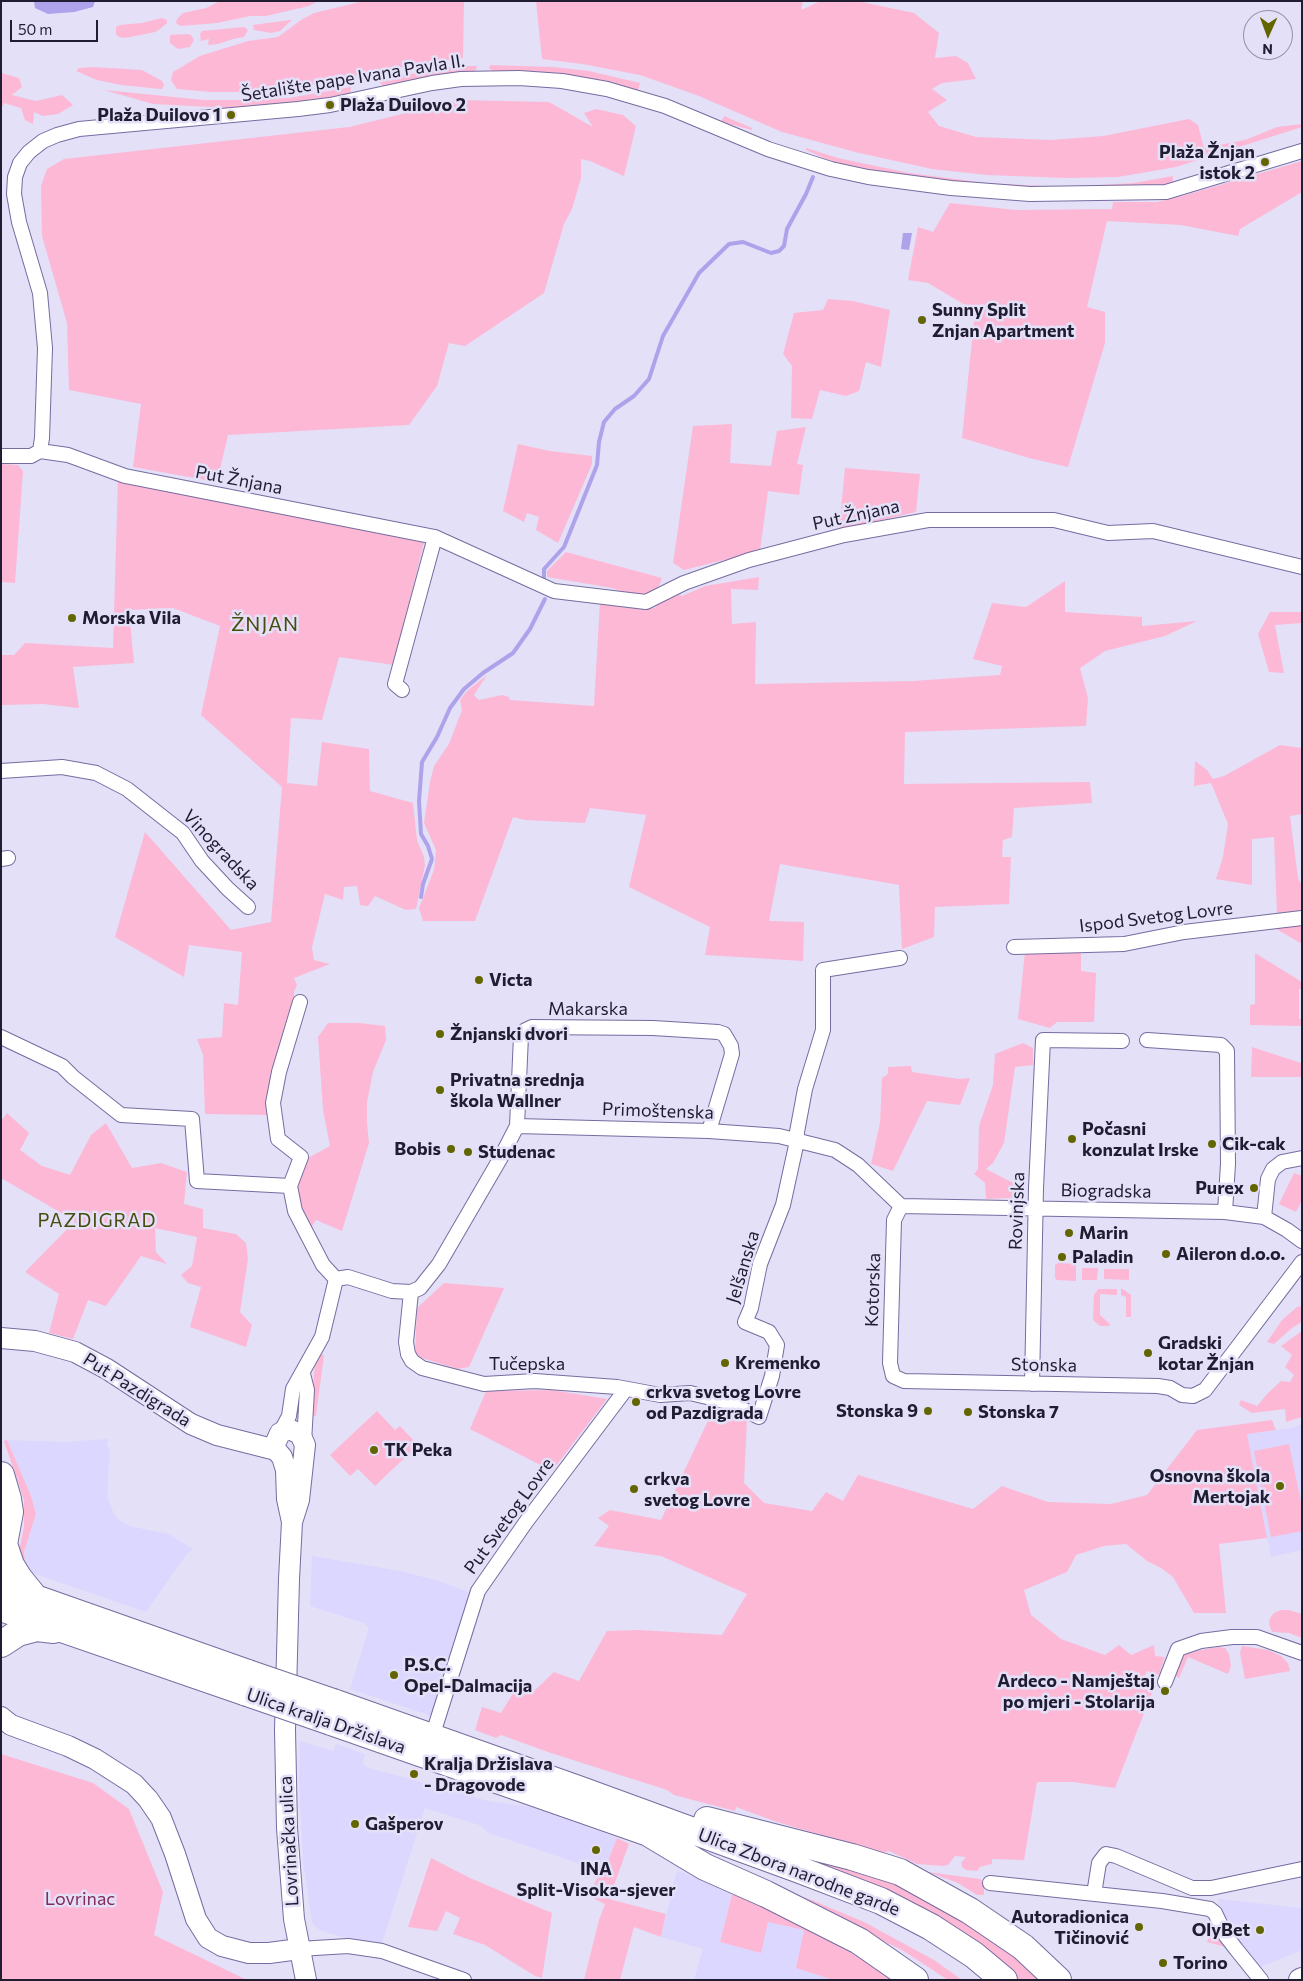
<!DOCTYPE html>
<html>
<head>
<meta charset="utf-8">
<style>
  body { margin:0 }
  #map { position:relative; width:1303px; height:1981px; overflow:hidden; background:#e3e0f8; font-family:Commissioner,sans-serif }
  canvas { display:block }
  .frame { position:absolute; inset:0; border:2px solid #201c31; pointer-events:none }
  .north { position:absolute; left:1243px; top:10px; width:50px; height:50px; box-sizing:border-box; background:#e3e0f8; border:1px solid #9592a8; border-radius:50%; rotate:182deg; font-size:14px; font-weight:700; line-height:20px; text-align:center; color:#201c31 }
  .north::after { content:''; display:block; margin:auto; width:18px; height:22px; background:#636600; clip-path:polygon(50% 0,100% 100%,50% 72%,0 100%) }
  .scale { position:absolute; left:10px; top:20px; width:88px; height:22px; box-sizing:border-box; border:2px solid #201c31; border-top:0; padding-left:6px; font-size:15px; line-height:18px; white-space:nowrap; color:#201c31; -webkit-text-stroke:4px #e3e0f8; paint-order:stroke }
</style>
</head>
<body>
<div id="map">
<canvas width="1303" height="1981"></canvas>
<div class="frame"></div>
<div class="north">N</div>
<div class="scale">50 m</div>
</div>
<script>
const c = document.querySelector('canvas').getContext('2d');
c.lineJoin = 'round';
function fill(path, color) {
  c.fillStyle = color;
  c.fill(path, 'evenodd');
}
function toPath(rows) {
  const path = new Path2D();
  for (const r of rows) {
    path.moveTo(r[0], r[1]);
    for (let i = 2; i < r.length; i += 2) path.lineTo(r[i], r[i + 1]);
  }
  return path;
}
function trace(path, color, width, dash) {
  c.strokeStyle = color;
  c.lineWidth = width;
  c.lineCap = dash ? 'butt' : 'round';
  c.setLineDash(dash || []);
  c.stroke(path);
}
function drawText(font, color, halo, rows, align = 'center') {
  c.font = font + ' Commissioner,sans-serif';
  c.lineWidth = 5;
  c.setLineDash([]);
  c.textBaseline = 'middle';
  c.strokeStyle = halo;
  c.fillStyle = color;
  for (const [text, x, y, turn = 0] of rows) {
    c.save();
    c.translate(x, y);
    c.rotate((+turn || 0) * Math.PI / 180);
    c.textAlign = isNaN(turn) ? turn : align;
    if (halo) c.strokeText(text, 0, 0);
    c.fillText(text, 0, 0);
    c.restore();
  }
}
fill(toPath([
  [1302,1424,1302,1550,1271,1557,1247,1434,1292,1428],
  [108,1439,107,1447,110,1447,107,1496,114,1514,120,1521,129,1526,168,1534,193,1549,186,1555,146,1612,26,1571,24,1552,36,1514,31,1496,7,1440,65,1442],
  [312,1556,400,1571,439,1581,466,1591,473,1597,432,1716,350,1689,369,1628,364,1623,310,1606],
  [300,1741,333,1751,336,1744,365,1754,363,1763,366,1767,488,1801,532,1807,617,1838,604,1872,601,1871,489,1833,479,1825,425,1808,381,1946,328,1933,318,1929,313,1924,311,1917,303,1860,299,1780],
  [677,1870,732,1895,720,1942,768,1922,804,1930,796,1968,833,1980,694,1980,703,1949,661,1937],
  [1218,1899,1302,1908,1302,1950,1260,1967,1249,1956,1225,1925]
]), '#dcd7fe');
fill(toPath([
  [220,1,318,1,309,6,266,16,250,16,217,23,180,26,176,23,177,19,183,13,206,8],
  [364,1,464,1,463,58,407,66,301,87,250,92,211,92,177,89,171,80,173,72,200,56,248,41,278,37,301,20,314,13],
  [536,1,803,1,801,10,821,1,857,1,914,13,939,33,935,58,956,56,968,63,976,79,942,83,932,89,947,100,928,112,939,126,976,137,1051,140,1103,136,1189,119,1198,125,1204,148,1245,140,1277,127,1302,124,1302,127,1176,167,1118,177,1066,178,987,175,932,169,855,152,782,132,699,96,640,75,582,64,542,59],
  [162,18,167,20,167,23,160,29,155,32,125,38,119,37,116,34,116,27,120,25,142,23],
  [290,20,292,20,280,31,271,33,254,30,253,25],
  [244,27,248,30,244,37,233,39,218,44,208,45,209,39,201,41,200,34,202,31],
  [188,34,191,35,194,40,190,47,178,49,170,43,170,35],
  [490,65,553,67,589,71,640,83,638,91,599,81,494,73,489,68],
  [461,66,477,66,476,70,471,73,385,87,377,81,430,70],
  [93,67,142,70,162,81,164,85,162,89,160,89,121,85,97,80,76,71,79,68],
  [1,73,19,78,22,87,12,95,36,101,62,95,73,105,58,114,43,116,34,112,33,124,25,120,21,108,4,103,1,109],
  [351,87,350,96,266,107,230,108,153,104,104,90,204,100,251,100,289,98],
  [459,100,549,102,593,127,584,113,596,109,623,115,636,126,624,176,590,161,581,159,581,178,572,209,564,224,544,293,465,346,449,343,437,386,409,425,228,435,217,482,133,467,141,404,69,390,67,323,42,236,41,186,47,169,64,159,349,127],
  [724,116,752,128,752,130,721,122],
  [806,148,838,158,909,173,987,183,1063,187,1134,183,1173,176,1173,185,1149,187,1047,188,945,181,869,171,839,165,806,150],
  [1302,161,1302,192,1240,229,1238,236,1181,225,1107,221,1087,307,1105,312,1105,343,1068,467,1029,458,962,438,975,311,928,283,908,280,918,227,933,232,950,203,1016,210,1112,209,1113,202,1157,202,1182,196],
  [828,299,853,301,890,310,881,367,866,362,859,391,846,396,820,390,812,419,791,418,792,366,783,354,794,313,823,310],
  [732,424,730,463,771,466,777,431,806,427,797,464,803,465,799,495,768,491,760,551,684,570,673,563,693,426],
  [518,444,550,451,592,456,592,464,558,543,536,530,539,517,527,513,524,522,503,511],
  [1,464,18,465,23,471,15,583,1,582],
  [845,468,920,474,916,512,839,530],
  [118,478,424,542,394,665,339,657,322,720,291,718,287,783,317,786,322,742,369,749,370,791,413,803,417,840,424,857,425,865,416,909,406,910,375,896,368,906,360,905,357,886,344,887,343,900,325,894,312,947,314,960,330,964,294,978,297,985,294,992,295,1007,269,1115,205,1114,203,1055,197,1039,222,1037,224,1003,238,1005,242,952,189,945,184,977,115,937,145,832,231,930,271,922,282,787,201,715,220,626,173,608,129,610,134,663,73,667,79,708,43,704,1,705,1,655,14,655,25,643,113,648],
  [566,552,662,578,660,584,654,593,637,597,612,588,547,577,547,571],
  [759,577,758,590,731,589,732,624,756,622,755,684,913,681,1000,675,1002,666,973,659,992,603,1026,607,1065,581,1065,612,1142,617,1142,626,1197,621,1165,636,1105,651,1080,668,1088,698,1086,726,905,732,904,784,1090,782,1092,803,1014,808,1012,837,1003,840,1002,857,1011,857,1009,904,935,907,934,937,902,949,899,885,780,864,769,921,804,922,803,961,705,955,710,927,629,887,646,815,590,808,585,823,525,820,513,817,475,921,423,921,419,908,434,870,436,850,424,823,430,782,434,766,449,744,462,710,460,700,467,691,487,675,474,695,479,700,502,695,509,697,510,700,594,706,600,601,655,608,659,600,673,592,682,596,705,586],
  [1270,612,1302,612,1302,623,1275,625,1284,673,1269,672,1258,634],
  [1280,745,1302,748,1302,814,1290,816,1298,878,1302,885,1302,913,1277,915,1274,837,1252,839,1252,885,1216,879,1223,857,1228,824,1211,783,1194,786,1195,761,1207,770,1213,779,1224,776],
  [1302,924,1302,944,1273,927],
  [1081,951,1081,971,1096,973,1094,1022,1057,1022,1050,1028,1018,1019,1025,952],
  [1255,953,1302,982,1302,989,1299,989,1299,1019,1302,1019,1302,1026,1250,1025,1250,1005,1255,1004],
  [328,1023,359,1023,385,1026,386,1040,373,1072,367,1102,367,1123,369,1143,342,1231,316,1220,310,1229,299,1210,296,1193,303,1168,308,1158,330,1146,323,1110,318,1037],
  [1023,1043,1033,1048,1033,1065,1015,1067,1004,1143,993,1163,986,1169,1023,1188,1012,1198,986,1199,985,1183,974,1174,978,1169,979,1126,993,1085,995,1054],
  [1252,1047,1301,1063,1301,1077,1251,1077],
  [911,1066,912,1072,959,1079,970,1078,960,1105,927,1101,893,1171,871,1164,880,1123,882,1078,888,1074,888,1067],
  [7,1113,29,1133,20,1150,42,1166,70,1175,91,1135,106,1123,132,1168,161,1163,187,1172,184,1204,203,1209,203,1228,236,1234,246,1243,248,1259,240,1312,252,1325,246,1347,190,1327,201,1287,188,1283,181,1275,192,1266,197,1237,155,1228,156,1252,167,1264,141,1256,106,1306,88,1300,73,1339,49,1333,59,1294,25,1272,75,1221,1,1178,1,1121],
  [1294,1173,1302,1176,1302,1200,1296,1212,1279,1204],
  [1058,1263,1076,1264,1076,1281,1057,1280,1055,1278,1055,1265],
  [1082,1268,1098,1268,1097,1280,1082,1280],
  [1104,1269,1129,1269,1129,1280,1104,1279],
  [444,1283,504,1288,469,1367,458,1369,415,1356,417,1308],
  [1121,1288,1131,1295,1131,1317,1126,1317,1126,1297,1121,1295],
  [1098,1289,1117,1289,1117,1295,1100,1294,1100,1315,1110,1324,1109,1326,1100,1326,1093,1320,1094,1295],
  [1302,1306,1302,1322,1292,1328,1274,1344,1267,1342,1282,1320,1297,1307],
  [1302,1331,1302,1417,1286,1422,1285,1409,1252,1413,1239,1405,1241,1400,1257,1406,1268,1393,1281,1381,1290,1382,1294,1375,1285,1367,1292,1355,1281,1346],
  [320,1354,324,1355,316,1416,310,1415,316,1355],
  [552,1390,607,1399,552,1471,470,1429,486,1391],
  [714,1408,747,1419,744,1483,764,1503,812,1511,826,1492,843,1501,858,1475,973,1509,1002,1486,1048,1502,1111,1504,1147,1495,1197,1430,1272,1420,1276,1430,1247,1434,1267,1538,1219,1544,1226,1613,1194,1613,1173,1577,1161,1568,1147,1561,1126,1544,1104,1546,1076,1555,1067,1572,1024,1590,1031,1615,1061,1639,1105,1655,1119,1645,1131,1655,1154,1645,1155,1656,1165,1657,1159,1675,1147,1671,1141,1685,1153,1690,1115,1788,1073,1782,1037,1782,1024,1860,992,1859,992,1864,980,1867,977,1871,966,1870,962,1867,961,1863,966,1857,955,1856,948,1865,943,1866,917,1864,889,1851,883,1853,777,1822,736,1807,735,1811,674,1795,667,1790,551,1753,501,1735,496,1738,475,1730,482,1707,501,1713,517,1687,533,1692,554,1672,579,1681,607,1631,639,1630,722,1635,747,1594,661,1556,594,1546,609,1526,598,1518,610,1510,661,1520],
  [377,1411,395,1430,400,1426,418,1445,375,1486,358,1469,350,1476,330,1455],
  [7,1440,31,1496,36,1514,24,1552,26,1571,19,1551,24,1527,24,1500,4,1441],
  [1289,1444,1302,1507,1302,1531,1271,1537,1254,1451],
  [1281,1610,1289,1610,1302,1614,1302,1638,1289,1633,1272,1632,1269,1624,1270,1618,1274,1613],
  [1242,1646,1268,1650,1281,1656,1288,1663,1290,1671,1245,1679,1240,1653],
  [1218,1647,1225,1648,1229,1654,1231,1666,1228,1674,1188,1657,1179,1678,1173,1674,1179,1654],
  [1,1754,93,1783,129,1809,163,1892,154,1935,247,1980,1,1980],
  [617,1838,629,1844,609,1899,666,1914,661,1937,634,1927,620,1980,584,1980,599,1920,605,1904,588,1896,601,1871,604,1871],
  [790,1854,885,1879,932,1900,1005,1948,1040,1980,1017,1980],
  [431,1858,470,1878,552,1913,542,1978,535,1976,485,1945,453,1934,460,1918,446,1911,437,1931,408,1927],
  [928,1872,980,1879,984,1882,984,1895,977,1895,958,1883],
  [751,1878,814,1901,864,1922,934,1960,962,1980,948,1980,902,1950],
  [732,1895,740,1895,847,1949,891,1980,833,1980,796,1968,804,1930,768,1922,761,1953,720,1942],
  [1212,1928,1226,1947,1207,1942]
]), '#fdb8d6');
fill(toPath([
  [34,1,95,1,93,7,74,12,48,14,35,8],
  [903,233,912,233,909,250,901,249]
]), '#aea2ea');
trace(toPath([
  [544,579,544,569,564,547,597,465,599,442,604,422,615,409,634,396,649,379,663,336,699,273,729,244,743,242,771,253,779,251,784,246,787,229,806,194,813,177],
  [421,897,423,884,432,859,428,846,421,834,419,801,422,762,437,737,450,708,464,689,483,673,513,653,530,629,545,599]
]), '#aea2ea', 4);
const street = toPath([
  [40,451,42,438,45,348,40,293,19,222,14,194,15,177,20,163,29,152,43,141,57,135,79,129,298,109,330,105,432,83,461,79,519,78,562,81,607,89,665,106,768,149,831,169,868,177,951,188,1030,194,1166,192,1302,151],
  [40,451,68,455,125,476,435,537,554,591,646,602,684,583,749,560,844,535,928,520,1054,520,1108,533,1153,531,1302,567],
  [1,456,31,456,40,451],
  [402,690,395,684,435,537],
  [1,771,62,767,96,773,127,789,183,833,202,861,228,889,248,907],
  [1,859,8,858],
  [1014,947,1124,944,1184,932,1302,918],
  [300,1002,279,1072,273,1103,278,1139,301,1157,290,1186,295,1211,323,1265,336,1279],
  [1,1037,62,1066,73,1077,121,1115,192,1119,197,1181,290,1186],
  [1147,1040,1221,1045,1227,1051,1228,1164,1225,1212],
  [517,1126,709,1131,779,1136,835,1150,858,1165,901,1206],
  [901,1206,894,1220,890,1363,893,1376,904,1381,1158,1386,1170,1388,1182,1395,1193,1396,1205,1390,1302,1262],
  [901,1206,1225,1212,1264,1217,1287,1230,1302,1241],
  [1264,1217,1268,1179,1273,1169,1282,1162,1302,1158],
  [336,1279,348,1277,392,1291,411,1292],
  [411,1292,406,1342,408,1354,412,1361,422,1368,484,1384,535,1381,617,1387,660,1395,690,1393,728,1402,759,1417,772,1376,777,1345,769,1332,745,1322,751,1308,760,1264,783,1205,797,1141,797,1132,805,1089,823,1030,823,970,900,958],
  [411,1292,420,1288,439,1264,500,1159,517,1126,521,1036,524,1031,532,1027,653,1028,718,1032,724,1034,731,1046,732,1054,709,1131],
  [303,1374,307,1390,304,1442],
  [1032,1384,1036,1188,1043,1040,1122,1041],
  [280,1433,289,1416,293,1389,322,1337,336,1279],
  [1165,1682,1178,1649,1201,1641,1232,1637,1257,1637,1302,1653],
  [432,1737,478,1591,526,1522,626,1389],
  [990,1883,1162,1901,1210,1909,1215,1913,1226,1936,1236,1949,1261,1980],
  [1094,1894,1099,1863,1106,1854,1116,1856,1192,1888,1211,1888,1302,1869],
  [299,1949,348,1946,382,1951,464,1980]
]);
const secondary = toPath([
  [1,1338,35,1341,75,1352,107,1369,191,1424,217,1435,276,1450],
  [292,1522,287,1499,286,1470,282,1457,276,1450,275,1444,280,1433,289,1429,300,1434,305,1445,299,1500,292,1522,289,1579,285,1730,287,1828,294,1919,306,1980],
  [1,1717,11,1725,68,1746,95,1759,134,1784,148,1799,161,1818,175,1854,196,1919,208,1938,222,1946,249,1953,269,1953,299,1949]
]);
const primary = toPath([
  [1300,1980,1302,1979]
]);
const highway = toPath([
  [1,1475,8,1499,10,1512,4,1544,11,1565,19,1578,36,1599],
  [1,1586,248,1673],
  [1,1608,247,1693],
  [1,1644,18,1633,37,1628,54,1630],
  [333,1702,581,1790,800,1870,881,1901,931,1927,974,1955,1004,1980],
  [331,1722,663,1838],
  [707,1820,852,1857,900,1872,970,1911,1023,1947,1058,1980],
  [650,1834,705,1867,766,1894,859,1941,915,1980]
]);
trace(street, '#756ca0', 16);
trace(secondary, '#756ca0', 22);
trace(primary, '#756ca0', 24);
trace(highway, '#756ca0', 28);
trace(street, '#fff', 14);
trace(secondary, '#fff', 20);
trace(primary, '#fff', 22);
trace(highway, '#fff', 26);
const highwayBridge = toPath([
  [248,1673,333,1702],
  [247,1693,331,1722]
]);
trace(highwayBridge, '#756ca0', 28, []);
trace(highwayBridge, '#fff', 26);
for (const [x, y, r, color] of [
  [330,105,5,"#636600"],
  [231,115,5,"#636600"],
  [1265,162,5,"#636600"],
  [922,320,5,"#636600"],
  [72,618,5,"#636600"],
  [479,980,5,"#636600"],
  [440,1034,5,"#636600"],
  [440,1090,5,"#636600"],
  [1072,1139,5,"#636600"],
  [1212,1144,5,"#636600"],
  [451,1149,5,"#636600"],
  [468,1152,5,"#636600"],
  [1254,1188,5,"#636600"],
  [1069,1233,5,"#636600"],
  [1166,1254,5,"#636600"],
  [1062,1257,5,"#636600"],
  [1148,1353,5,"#636600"],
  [725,1363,5,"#636600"],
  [636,1402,5,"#636600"],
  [928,1411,5,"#636600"],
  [968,1412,5,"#636600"],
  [374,1450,5,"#636600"],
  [1280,1486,5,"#636600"],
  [634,1489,5,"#636600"],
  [394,1675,5,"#636600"],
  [1165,1691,5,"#636600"],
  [414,1774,5,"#636600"],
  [355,1824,5,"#636600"],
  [596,1850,5,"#636600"],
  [1139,1927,5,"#636600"],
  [1260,1930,5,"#636600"],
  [1163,1963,5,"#636600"]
]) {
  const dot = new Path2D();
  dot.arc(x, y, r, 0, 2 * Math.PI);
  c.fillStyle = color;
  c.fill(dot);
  trace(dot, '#e3e0f8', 2);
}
drawText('18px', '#201c31', '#e3e0f8', [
  ["Šetalište pape Ivana Pavla II.",353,78,-9],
  ["Put Žnjana",239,480,11],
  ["Put Žnjana",856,515,-12],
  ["Vinogradska",221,850,47],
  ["Ispod Svetog Lovre",1156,917,-7],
  ["Makarska",588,1009],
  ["Primoštenska",658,1111,2],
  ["Biogradska",1106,1191,1],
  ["Rovinjska",1017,1211,-88],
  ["Jelšanska",743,1267,-73],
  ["Kotorska",873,1290,-88],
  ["Tučepska",527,1364],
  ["Stonska",1044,1365,1],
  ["Put Pazdigrada",137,1390,32],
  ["Put Svetog Lovre",509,1516,-54],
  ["Ulica kralja Držislava",326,1721,19],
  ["Lovrinačka ulica",289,1841,-93],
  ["Ulica Zbora narodne garde",799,1872,21]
]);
drawText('bold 18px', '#201c31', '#e3e0f8', [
  ["Plaža Duilovo 2",340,105],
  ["Plaža Duilovo 1",221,115,"right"],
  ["Plaža Žnjan",1255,152,"right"],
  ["istok 2",1255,173,"right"],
  ["Sunny Split",932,310],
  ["Znjan Apartment",932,331],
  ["Morska Vila",82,618],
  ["Victa",489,980],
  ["Žnjanski dvori",450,1034],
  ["Privatna srednja",450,1080],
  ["škola Wallner",450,1101],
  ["Počasni",1082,1129],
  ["konzulat Irske",1082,1150],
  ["Cik-cak",1222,1144],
  ["Bobis",441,1149,"right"],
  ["Studenac",478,1152],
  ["Purex",1244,1188,"right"],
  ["Marin",1079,1233],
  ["Aileron d.o.o.",1176,1254],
  ["Paladin",1072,1257],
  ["Gradski",1158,1343],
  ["kotar Žnjan",1158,1364],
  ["Kremenko",735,1363],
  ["crkva svetog Lovre",646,1392],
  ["od Pazdigrada",646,1413],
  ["Stonska 9",918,1411,"right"],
  ["Stonska 7",978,1412],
  ["TK Peka",384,1450],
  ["Osnovna škola",1270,1476,"right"],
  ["Mertojak",1270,1497,"right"],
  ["crkva",644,1479],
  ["svetog Lovre",644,1500],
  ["P.S.C.",404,1665],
  ["Opel-Dalmacija",404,1686],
  ["Ardeco - Namještaj",1155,1681,"right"],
  ["po mjeri - Stolarija",1155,1702,"right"],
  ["Kralja Držislava",424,1764],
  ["- Dragovode",424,1785],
  ["Gašperov",365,1824],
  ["INA",596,1869,"center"],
  ["Split-Visoka-sjever",596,1890,"center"],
  ["Autoradionica",1129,1917,"right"],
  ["Tičinović",1129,1938,"right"],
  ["OlyBet",1250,1930,"right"],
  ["Torino",1173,1963]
], 'left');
drawText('18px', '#842b5a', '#e3e0f8', [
  ["Lovrinac",80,1899]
]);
c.letterSpacing = '1px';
drawText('19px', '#4a4c0f', '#e3e0f8', [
  ["PAZDIGRAD",97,1221]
]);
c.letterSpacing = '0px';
c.letterSpacing = '1px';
drawText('20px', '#4a4c0f', '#e3e0f8', [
  ["ŽNJAN",265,624]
]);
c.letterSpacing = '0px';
</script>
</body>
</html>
